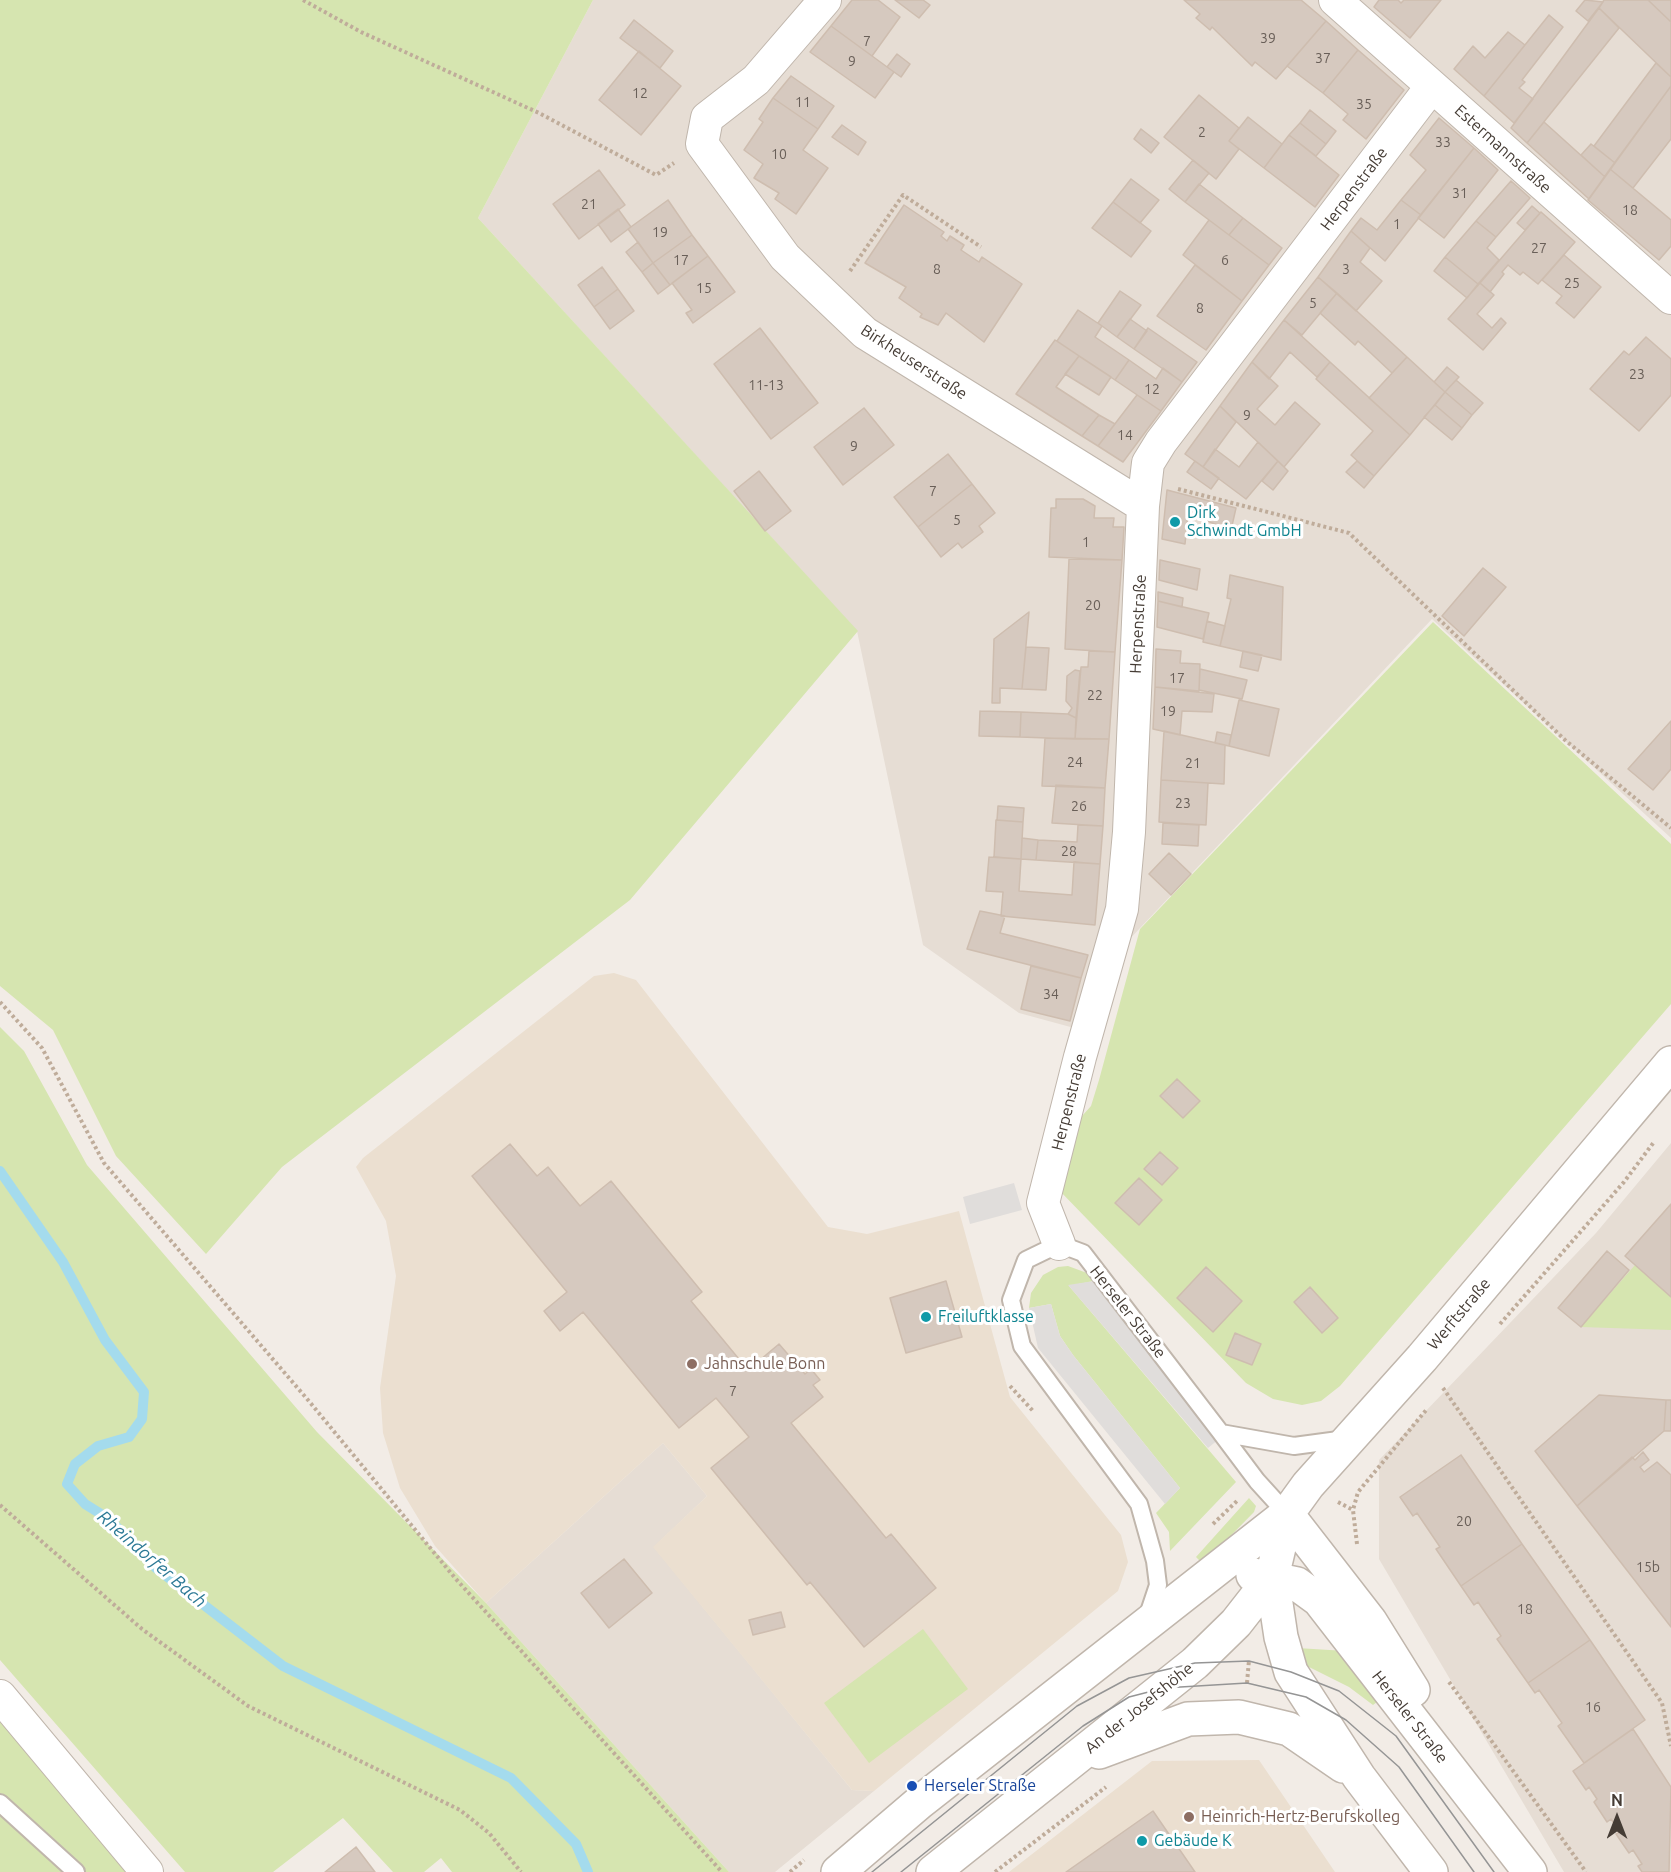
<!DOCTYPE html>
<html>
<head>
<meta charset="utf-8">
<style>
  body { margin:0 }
  #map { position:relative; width:1671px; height:1872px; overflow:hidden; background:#f2ece6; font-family:Ubuntu,sans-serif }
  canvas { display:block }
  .north { position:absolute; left:1587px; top:1788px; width:60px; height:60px; -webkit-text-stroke:4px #fff; paint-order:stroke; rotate:0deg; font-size:16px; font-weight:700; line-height:24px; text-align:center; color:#453c35 }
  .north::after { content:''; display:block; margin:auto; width:21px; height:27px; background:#453c35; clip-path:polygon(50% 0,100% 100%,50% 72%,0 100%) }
</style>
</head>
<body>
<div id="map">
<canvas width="1671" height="1872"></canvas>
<div class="north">N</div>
</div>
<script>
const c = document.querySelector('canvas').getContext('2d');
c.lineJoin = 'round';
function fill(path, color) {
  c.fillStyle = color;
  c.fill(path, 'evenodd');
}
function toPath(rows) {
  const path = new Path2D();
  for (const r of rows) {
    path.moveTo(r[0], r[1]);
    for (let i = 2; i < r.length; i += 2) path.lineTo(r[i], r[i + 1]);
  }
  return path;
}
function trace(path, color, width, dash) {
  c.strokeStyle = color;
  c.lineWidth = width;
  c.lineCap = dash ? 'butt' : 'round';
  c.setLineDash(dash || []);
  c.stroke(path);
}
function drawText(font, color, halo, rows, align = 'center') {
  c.font = font + ' Ubuntu,sans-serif';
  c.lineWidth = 6;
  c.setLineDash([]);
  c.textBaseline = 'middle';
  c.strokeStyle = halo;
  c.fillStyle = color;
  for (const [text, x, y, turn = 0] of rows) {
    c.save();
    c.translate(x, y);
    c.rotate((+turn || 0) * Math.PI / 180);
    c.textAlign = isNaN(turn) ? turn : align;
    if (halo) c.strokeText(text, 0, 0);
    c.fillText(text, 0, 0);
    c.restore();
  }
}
fill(toPath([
  [593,0,1671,0,1671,838,1432,619,1124,945,1100,1035,1019,1013,923,945,857,631,478,218],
  [1671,1143,1671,1872,1564,1872,1379,1559,1379,1460,1596,1233],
  [663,1443,707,1496,654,1547,852,1790,874,1791,775,1872,729,1872,486,1603]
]), '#e6ddd4');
fill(toPath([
  [614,973,636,980,828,1227,867,1234,959,1211,1010,1397,1121,1535,1128,1562,1118,1591,874,1791,852,1790,653,1547,707,1496,663,1443,486,1603,435,1546,400,1488,383,1433,380,1388,396,1276,386,1221,356,1167,363,1158,594,976],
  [1259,1760,1335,1872,1009,1872,1152,1761]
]), '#ebdfd0');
fill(toPath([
  [0,0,593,0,478,218,858,631,630,900,282,1167,206,1254,116,1156,53,1030,0,986],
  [1433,622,1671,844,1671,1004,1340,1386,1321,1401,1302,1405,1273,1399,1246,1383,1057,1188,1074,1125,1091,1106,1099,1080,1140,929],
  [0,1027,24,1051,87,1165,317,1432,486,1603,729,1872,452,1872,441,1858,424,1872,393,1872,343,1818,273,1872,185,1872,0,1660],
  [1635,1265,1671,1297,1671,1330,1581,1327],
  [1068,1266,1087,1273,1094,1281,1069,1286,1236,1482,1170,1551,1169,1532,1156,1513,1180,1488,1073,1355,1060,1336,1051,1304,1029,1308,1031,1293,1043,1275,1058,1267],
  [1249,1498,1256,1506,1254,1512,1203,1564,1196,1557],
  [923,1629,968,1689,869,1763,824,1703],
  [1297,1648,1346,1651,1381,1699,1373,1705,1349,1687,1303,1664],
  [0,1715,130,1872,0,1872]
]), '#d6e5b0');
fill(toPath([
  [1014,1183,1022,1210,970,1224,963,1197],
  [1094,1281,1219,1439,1208,1448,1068,1285],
  [1051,1304,1060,1336,1073,1355,1180,1488,1165,1504,1038,1348,1029,1308]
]), '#e0dddb');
trace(toPath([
  [0,1171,63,1262,105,1340,144,1392,142,1419,129,1437,98,1446,75,1464,67,1484,85,1504,109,1519,156,1568,283,1666,511,1778,576,1844,588,1872]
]), '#a4dbed', 10);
const building = toPath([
  [852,0,878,0,900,17,872,56,831,26,852,0],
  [895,0,923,0,930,5,919,18,895,0],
  [1184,0,1301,0,1326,21,1276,79,1255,62,1252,66,1212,27,1210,30,1196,18,1200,14,1184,0],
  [1379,0,1398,0,1401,3,1404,0,1441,0,1410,38,1374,7,1379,0],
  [1585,0,1603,2,1588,21,1576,11,1585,0],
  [1604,0,1648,0,1671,22,1671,77,1599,8,1604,0],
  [1648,0,1671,0,1671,22,1648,0],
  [1599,8,1619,28,1527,143,1511,128,1599,8],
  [1549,15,1563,27,1522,80,1525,82,1519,88,1533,99,1514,123,1484,96,1549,15],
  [634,20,673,51,660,68,620,38,634,20],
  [1326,21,1358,50,1323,93,1287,66,1326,21],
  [831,26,894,72,875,98,810,52,831,26],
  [1508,32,1525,45,1484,96,1454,69,1473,46,1485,58,1508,32],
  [1358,50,1404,90,1366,139,1343,120,1348,114,1323,93,1358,50],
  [639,51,681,86,641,135,599,100,639,51],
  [897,54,910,64,901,77,887,67,897,54],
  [1656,63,1671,77,1671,86,1615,163,1594,146,1656,63],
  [791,76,834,106,818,129,773,98,791,76],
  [1671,86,1671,139,1633,188,1610,169,1671,86],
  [1199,95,1239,128,1229,141,1239,149,1216,179,1164,137,1199,95],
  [773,98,818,129,803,150,828,168,796,214,775,199,779,193,754,178,763,164,744,150,763,122,759,119,773,98],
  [1310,110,1336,131,1326,144,1300,123,1310,110],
  [1248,117,1282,144,1264,168,1229,141,1248,117],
  [1439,118,1474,148,1421,215,1401,200,1426,170,1410,155,1439,118],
  [1544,122,1605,177,1589,199,1527,143,1544,122],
  [1300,123,1326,144,1316,156,1289,135,1300,123],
  [842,125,866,142,858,155,832,137,842,125],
  [1141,129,1159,143,1151,153,1134,139,1141,129],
  [1289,135,1339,175,1315,207,1264,168,1289,135],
  [1591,144,1615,163,1605,177,1581,155,1591,144],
  [1474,148,1498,170,1444,238,1418,218,1474,148],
  [1193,160,1209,173,1185,202,1169,189,1193,160],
  [1610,169,1671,220,1671,246,1659,260,1588,200,1610,169],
  [599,170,625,205,579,239,553,204,599,170],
  [1131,179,1159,200,1140,223,1113,202,1131,179],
  [1511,181,1530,198,1496,237,1476,221,1511,181],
  [1199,184,1243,218,1229,235,1185,202,1199,184],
  [668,200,692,235,653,263,628,229,668,200],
  [1401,200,1421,215,1385,261,1351,231,1361,218,1377,230,1401,200],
  [1113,202,1151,231,1131,257,1092,228,1113,202],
  [904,205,944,232,941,236,947,241,950,236,964,245,961,250,979,262,982,257,1022,284,984,342,946,313,938,325,920,317,922,314,899,298,906,287,865,263,904,205],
  [1532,206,1540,213,1525,230,1517,223,1532,206],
  [618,209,631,227,611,242,598,224,618,209],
  [1541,212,1575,242,1538,284,1523,272,1520,275,1508,265,1502,272,1504,274,1490,292,1480,283,1541,212],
  [1243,218,1282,248,1269,265,1229,235,1243,218],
  [1209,220,1269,265,1242,301,1183,255,1209,220],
  [1476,221,1496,237,1487,248,1499,260,1478,284,1445,257,1476,221],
  [1351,231,1370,248,1360,262,1382,281,1356,311,1318,277,1351,231],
  [692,235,708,256,670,285,653,263,692,235],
  [638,242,653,263,642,272,626,252,638,242],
  [1564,255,1601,287,1574,318,1556,303,1562,296,1542,280,1564,255],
  [708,256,735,292,693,323,686,313,692,310,672,283,708,256],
  [1445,257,1478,284,1467,298,1434,271,1445,257],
  [653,263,670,285,658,294,642,272,653,263],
  [1195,265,1242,301,1206,350,1157,316,1195,265],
  [602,267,618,289,594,307,578,285,602,267],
  [1318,277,1337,293,1302,335,1284,320,1318,277],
  [1480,283,1494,295,1477,314,1492,328,1501,318,1506,323,1483,350,1448,319,1480,283],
  [618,289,634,311,610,329,594,307,618,289],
  [1120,291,1141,305,1117,337,1098,323,1120,291],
  [1337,293,1407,357,1392,373,1358,341,1355,345,1320,313,1337,293],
  [1078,310,1102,326,1095,337,1129,360,1115,380,1057,341,1078,310],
  [1130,319,1147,331,1134,349,1117,337,1130,319],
  [1284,320,1330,362,1317,377,1290,352,1269,379,1252,362,1284,320],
  [760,328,818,403,771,439,714,364,760,328],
  [1148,328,1197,362,1182,382,1134,349,1148,328],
  [1646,337,1671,359,1671,395,1639,431,1590,389,1624,351,1629,355,1646,337],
  [1055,340,1079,356,1056,387,1099,415,1082,436,1016,394,1055,340],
  [1079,356,1111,377,1099,395,1065,374,1079,356],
  [1407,357,1445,392,1410,435,1369,398,1407,357],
  [1129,360,1156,379,1163,368,1182,382,1161,411,1115,380,1129,360],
  [1252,362,1278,386,1257,409,1275,425,1295,402,1320,424,1284,467,1220,406,1252,362],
  [1330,362,1410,435,1374,476,1351,455,1373,431,1316,379,1330,362],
  [1447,367,1459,377,1445,392,1434,382,1447,367],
  [1456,380,1483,403,1472,415,1445,392,1456,380],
  [1445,392,1472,415,1462,428,1435,405,1445,392],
  [1137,395,1161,411,1123,462,1098,446,1137,395],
  [1435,405,1462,428,1452,440,1424,417,1435,405],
  [1220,406,1236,422,1203,467,1185,454,1220,406],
  [864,408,894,445,843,485,814,447,864,408],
  [1099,415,1115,424,1098,446,1082,436,1099,415],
  [1258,442,1278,461,1246,499,1203,467,1215,449,1239,467,1258,442],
  [948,454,972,484,918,527,894,497,948,454],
  [1195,461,1219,478,1211,489,1187,472,1195,461],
  [1278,461,1288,471,1273,490,1262,481,1278,461],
  [1357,461,1374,476,1364,488,1346,472,1357,461],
  [759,471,791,511,765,531,734,491,759,471],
  [972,484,995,513,979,526,983,532,962,548,958,543,941,557,918,527,972,484],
  [1167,490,1236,508,1231,530,1188,514,1185,544,1162,539,1167,490],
  [1056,499,1083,499,1095,506,1094,518,1114,518,1113,527,1124,527,1122,560,1049,557,1051,508,1056,508,1056,499],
  [1069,559,1122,560,1115,652,1065,649,1069,559],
  [1160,560,1200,569,1197,590,1159,580,1160,560],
  [1483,568,1506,587,1464,636,1442,616,1483,568],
  [1230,575,1283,587,1281,660,1220,646,1231,599,1227,598,1230,575],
  [1158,592,1183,598,1182,607,1158,601,1158,592],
  [1158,601,1209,613,1203,639,1157,627,1158,601],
  [1029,612,1022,689,1000,688,1000,703,992,703,994,639,1029,612],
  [1207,621,1225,626,1220,646,1203,642,1207,621],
  [1026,647,1049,648,1046,690,1022,689,1026,647],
  [1156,649,1181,651,1180,663,1200,664,1199,691,1155,687,1156,649],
  [1089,651,1115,652,1109,739,1075,739,1081,667,1088,667,1089,651],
  [1243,651,1262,655,1258,671,1240,667,1243,651],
  [1200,669,1247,680,1242,699,1199,690,1200,669],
  [1075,670,1080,671,1076,718,1068,714,1072,708,1066,701,1067,676,1075,670],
  [1155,687,1214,694,1212,712,1182,711,1180,735,1153,729,1155,687],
  [1239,700,1279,709,1269,756,1229,746,1239,700],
  [980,711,1021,712,1020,737,979,736,980,711],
  [1021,712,1068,714,1076,718,1075,739,1020,737,1021,712],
  [1671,721,1671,769,1653,790,1628,769,1671,721],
  [1164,731,1225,745,1224,784,1161,780,1164,731],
  [1217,732,1231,735,1229,746,1215,743,1217,732],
  [1045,738,1109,739,1105,788,1042,786,1045,738],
  [1161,780,1208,783,1206,825,1159,822,1161,780],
  [1056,785,1105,788,1103,826,1052,823,1056,785],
  [998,806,1024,808,1023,822,997,820,998,806],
  [996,820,1023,822,1021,859,994,857,996,820],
  [1163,823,1199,825,1198,846,1162,844,1163,823],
  [1078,825,1103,826,1100,864,1036,860,1038,840,1077,842,1078,825],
  [1022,838,1038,840,1036,860,1021,859,1022,838],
  [1169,853,1191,874,1171,895,1149,874,1169,853],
  [989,857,1021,859,1019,891,1072,895,1074,862,1100,864,1095,925,1001,916,1003,892,986,891,989,857],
  [980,911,1005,916,1000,933,1088,955,1081,978,967,949,980,911],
  [1031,966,1081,978,1070,1021,1021,1009,1031,966],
  [1177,1079,1200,1101,1183,1118,1160,1096,1177,1079],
  [510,1144,537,1176,548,1167,580,1206,611,1181,702,1292,691,1301,748,1370,779,1344,805,1374,811,1369,820,1380,813,1385,823,1397,791,1423,886,1538,891,1534,936,1588,864,1647,810,1582,807,1585,711,1468,749,1437,716,1398,679,1428,583,1312,560,1331,544,1311,567,1292,472,1176,510,1144],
  [1160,1152,1178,1168,1162,1185,1144,1169,1160,1152],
  [1139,1178,1162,1200,1139,1225,1115,1203,1139,1178],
  [1671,1204,1671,1297,1625,1256,1671,1204],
  [1607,1251,1629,1270,1581,1327,1558,1308,1607,1251],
  [1206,1267,1242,1301,1213,1332,1177,1298,1206,1267],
  [946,1281,962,1337,906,1353,890,1298,946,1281],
  [1310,1287,1338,1318,1322,1333,1294,1302,1310,1287],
  [1235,1333,1261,1344,1252,1365,1226,1355,1235,1333],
  [1599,1395,1666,1400,1664,1431,1577,1506,1535,1451,1599,1395],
  [1666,1400,1671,1400,1671,1431,1664,1431,1666,1400],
  [1643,1452,1649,1460,1640,1467,1644,1472,1657,1462,1671,1475,1671,1627,1577,1506,1632,1457,1635,1460,1643,1452],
  [1461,1455,1522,1544,1461,1586,1436,1549,1440,1547,1417,1513,1413,1516,1400,1497,1461,1455],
  [1522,1544,1590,1640,1528,1683,1497,1639,1501,1636,1478,1602,1474,1605,1461,1586,1522,1544],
  [624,1559,652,1593,609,1628,581,1593,624,1559],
  [781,1612,785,1627,753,1635,749,1620,781,1612],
  [1590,1640,1645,1720,1584,1763,1558,1726,1562,1723,1539,1690,1535,1693,1528,1683,1590,1640],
  [1633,1729,1671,1787,1669,1872,1642,1872,1638,1866,1642,1864,1633,1850,1629,1853,1616,1834,1620,1832,1611,1819,1607,1822,1594,1802,1597,1799,1589,1787,1586,1790,1573,1771,1633,1729],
  [1153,1811,1195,1872,1066,1872,1153,1811],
  [356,1847,375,1872,325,1872,356,1847]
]);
fill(building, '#d6c9bf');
trace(building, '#cebdaf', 1.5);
const service = toPath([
  [1221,1433,1257,1481,1287,1514],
  [1147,1618,1158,1585,1155,1561,1139,1504,1022,1346,1011,1300,1026,1260,1059,1244,1083,1253,1221,1433,1294,1446,1346,1439],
  [0,1803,76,1872]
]);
const minor = toPath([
  [825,0,756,80,707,118,702,144,785,257,865,333,1143,506],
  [1335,0,1671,298],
  [1059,1244,1043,1203,1080,1057,1122,909,1129,832,1143,506,1148,463,1161,442,1432,86],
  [0,1696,147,1872]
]);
const tertiary = toPath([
  [1287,1514,1370,1621,1413,1690],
  [1253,1575,1297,1584,1319,1600,1530,1872],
  [1099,1752,1188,1719,1239,1717,1289,1729,1343,1766],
  [838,1872,920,1802,1287,1514],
  [933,1872,1195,1663,1236,1623,1272,1577],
  [1431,1872,1359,1777,1291,1672,1281,1637,1272,1577,1287,1514,1308,1485,1422,1358,1671,1063]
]);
trace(service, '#c0b6ac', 20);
trace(minor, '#c0b6ac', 34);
trace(tertiary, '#c0b6ac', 36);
trace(toPath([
  [303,0,361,32,539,113,656,175,674,163],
  [850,271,903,195,981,247],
  [1178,489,1349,533,1565,740,1671,828],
  [0,1002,42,1048,104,1163,308,1400,455,1578,722,1872],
  [1500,1324,1624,1182,1654,1142],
  [1010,1386,1034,1412],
  [1443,1388,1662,1703,1671,1746],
  [1338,1502,1353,1510],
  [0,1505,142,1629,248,1706,460,1810,489,1833,521,1872],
  [1213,1524,1238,1500],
  [1357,1544,1353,1510,1358,1492,1427,1409],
  [1449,1682,1586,1872],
  [1247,1683,1249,1660],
  [790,1872,804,1860],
  [995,1872,1106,1787]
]), '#bfac9a', 4, [3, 3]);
trace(service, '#fff', 16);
trace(minor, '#fff', 32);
trace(tertiary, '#fff', 33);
trace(toPath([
  [872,1872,1077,1706,1129,1678,1195,1663,1249,1661,1291,1672,1339,1691,1396,1736,1494,1872],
  [901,1872,1083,1726,1129,1697,1164,1688,1247,1683,1306,1697,1346,1720,1399,1767,1474,1872]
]), '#959595', 1.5);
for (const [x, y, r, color] of [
  [1175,522,6,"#0f9aa8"],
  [926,1317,6,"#0f9aa8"],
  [692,1364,6,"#8d6e63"],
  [912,1786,6,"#1a4fb4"],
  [1189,1817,6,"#8d6e63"],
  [1142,1841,6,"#0f9aa8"]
]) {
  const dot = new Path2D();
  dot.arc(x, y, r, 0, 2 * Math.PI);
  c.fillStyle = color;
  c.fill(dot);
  trace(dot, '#fff', 2);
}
drawText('14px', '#695f58', null, [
  ["39",1268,38],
  ["7",867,41],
  ["37",1323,58],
  ["9",852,61],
  ["12",640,93],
  ["11",803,102],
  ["35",1364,104],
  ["2",1202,132],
  ["33",1443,142],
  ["10",779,154],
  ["31",1460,193],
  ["21",589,204],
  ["18",1630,210],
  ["1",1397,224],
  ["19",660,232],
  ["27",1539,248],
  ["17",681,260],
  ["6",1225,260],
  ["8",937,269],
  ["3",1346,269],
  ["25",1572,283],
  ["15",704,288],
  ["5",1313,303],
  ["8",1200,308],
  ["23",1637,374],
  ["11-13",766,385],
  ["12",1152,389],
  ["9",1247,415],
  ["14",1125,435],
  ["9",854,446],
  ["7",933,491],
  ["5",957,520],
  ["1",1086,542],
  ["20",1093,605],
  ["17",1177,678],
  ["22",1095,695],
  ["19",1168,711],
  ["24",1075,762],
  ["21",1193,763],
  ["23",1183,803],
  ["26",1079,806],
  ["28",1069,851],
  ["34",1051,994],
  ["7",733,1391],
  ["20",1464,1521],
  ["15b",1648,1567],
  ["18",1525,1609],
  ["16",1593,1707]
]);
drawText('16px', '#453c35', '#fff', [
  ["Estermannstraße",1503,149,42],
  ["Herpenstraße",1354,189,-53],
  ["Birkheuserstraße",914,362,33],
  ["Herpenstraße",1138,624,-87],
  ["Herpenstraße",1069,1102,-76],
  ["Herseler Straße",1128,1312,52],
  ["Werftstraße",1459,1314,-50],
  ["An der Josefshöhe",1139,1708,-39],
  ["Herseler Straße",1410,1717,52]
]);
drawText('16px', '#0d838f', '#fff', [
  ["Dirk",1187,513],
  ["Schwindt GmbH",1187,531],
  ["Freiluftklasse",938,1317],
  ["Gebäude K",1154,1841]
], 'left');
drawText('16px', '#785e54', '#fff', [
  ["Jahnschule Bonn",704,1364],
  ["Heinrich-Hertz-Berufskolleg",1201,1817]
], 'left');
drawText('16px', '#164399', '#fff', [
  ["Herseler Straße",924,1786]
], 'left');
drawText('italic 18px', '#2d7a96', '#fff', [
  ["Rheindorfer Bach",152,1559,41]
]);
</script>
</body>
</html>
